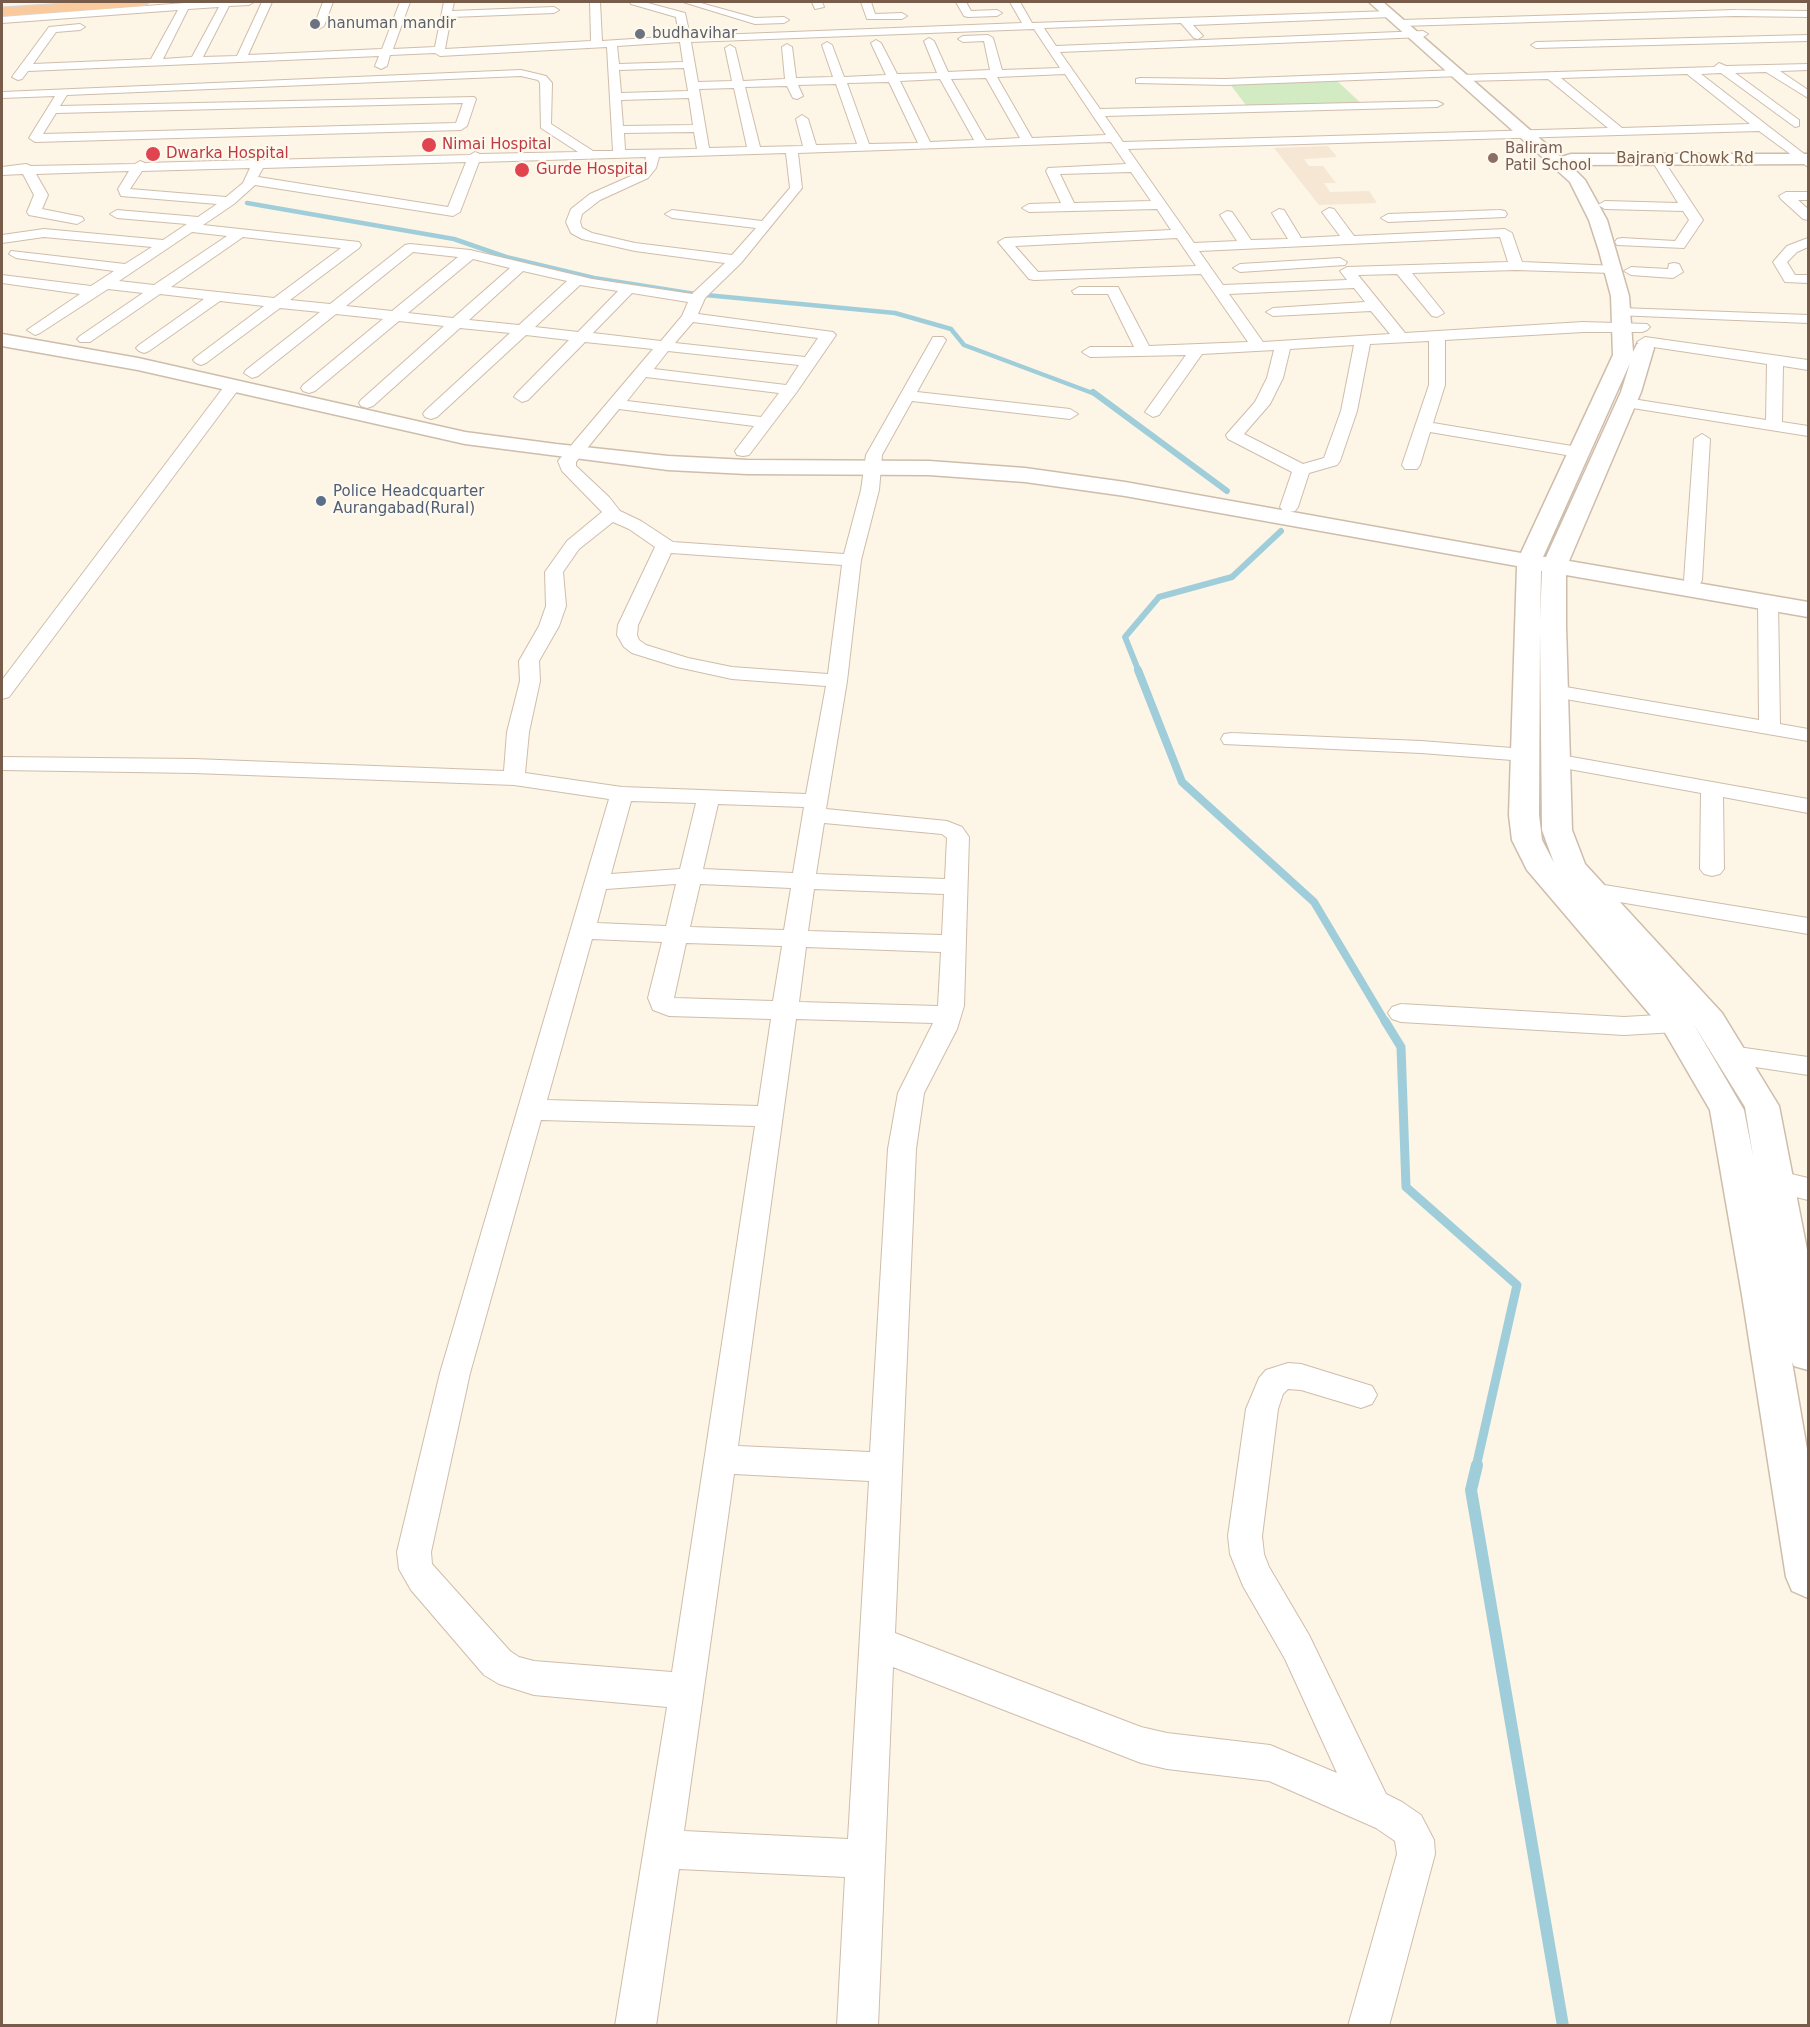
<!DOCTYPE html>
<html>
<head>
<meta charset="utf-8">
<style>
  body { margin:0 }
  #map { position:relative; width:1810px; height:2027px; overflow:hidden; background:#fdf5e6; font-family:"DejaVu Sans",sans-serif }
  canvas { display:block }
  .frame { position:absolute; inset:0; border:3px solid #775c49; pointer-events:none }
</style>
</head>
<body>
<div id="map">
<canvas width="1810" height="2027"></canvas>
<div class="frame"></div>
</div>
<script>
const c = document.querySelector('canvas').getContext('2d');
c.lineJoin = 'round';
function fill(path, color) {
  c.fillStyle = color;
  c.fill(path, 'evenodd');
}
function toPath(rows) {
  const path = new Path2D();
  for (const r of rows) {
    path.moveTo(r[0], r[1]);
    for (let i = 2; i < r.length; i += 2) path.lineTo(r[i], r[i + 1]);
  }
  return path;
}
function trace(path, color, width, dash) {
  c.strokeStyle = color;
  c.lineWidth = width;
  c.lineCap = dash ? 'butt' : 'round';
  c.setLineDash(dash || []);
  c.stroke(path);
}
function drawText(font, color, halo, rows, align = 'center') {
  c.font = font + ' "DejaVu Sans",sans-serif';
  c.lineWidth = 4.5;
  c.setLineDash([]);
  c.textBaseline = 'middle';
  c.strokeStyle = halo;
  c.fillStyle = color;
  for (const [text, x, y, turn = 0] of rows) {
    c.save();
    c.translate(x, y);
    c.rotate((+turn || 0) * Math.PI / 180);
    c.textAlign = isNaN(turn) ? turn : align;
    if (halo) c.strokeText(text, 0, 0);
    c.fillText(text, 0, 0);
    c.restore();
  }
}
fill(toPath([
  [1328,146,1337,157,1304,159,1309,166,1323,166,1336,183,1324,183,1330,192,1369,191,1377,203,1319,205,1274,148]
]), '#f5e7d4');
fill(toPath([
  [1335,79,1363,105,1248,108,1230,84]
]), '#d2ebc3');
trace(toPath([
  [247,203,454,239,506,257,594,278,695,294,895,313,951,329,964,345,1095,394]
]), '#9fceda', 4.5);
trace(toPath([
  [1093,392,1227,491],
  [1139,672,1125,637,1159,597,1232,577,1281,531]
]), '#9fceda', 6);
trace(toPath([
  [1138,670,1182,782,1314,902,1386,1023]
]), '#9fceda', 8);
trace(toPath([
  [1385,1021,1401,1047,1406,1187,1517,1285,1476,1467]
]), '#9fceda', 9);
trace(toPath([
  [1477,1465,1471,1490,1563,2026]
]), '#9fceda', 12);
const minor = toPath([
  [254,2,249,5,229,6,203,57,237,56,262,2,272,2,248,55,382,49,400,2,410,2,393,49,435,47,444,2,454,2,452,11,554,7,559,10,554,13,451,17,445,49,591,41,590,2,600,2,602,41,679,36,676,17,631,4,630,2,644,2,685,13,690,36,1022,23,1010,2,1020,2,1032,23,1391,11,1396,14,1391,17,1193,25,1203,36,1198,39,1194,38,1181,23,1044,28,1056,46,1423,31,1428,34,1423,37,1060,52,1100,109,1437,101,1443,104,1437,107,1105,116,1123,142,1608,128,1548,79,1464,81,1460,80,1460,76,1225,85,1136,83,1136,79,1140,78,1225,79,1458,70,1462,71,1462,75,1714,67,1719,63,1726,66,1808,64,1808,70,1780,71,1808,90,1808,98,1766,72,1735,73,1799,120,1799,126,1795,127,1721,73,1701,74,1808,157,1808,167,1759,131,1128,149,1194,243,1237,241,1220,215,1227,211,1232,212,1251,240,1288,239,1272,213,1279,209,1284,210,1301,238,1340,236,1322,212,1329,208,1334,209,1354,236,1505,229,1512,233,1522,262,1617,266,1619,269,1617,272,1612,273,1516,270,1412,273,1444,313,1437,317,1432,316,1397,274,1358,275,1405,333,1583,322,1647,324,1650,327,1647,330,1642,332,1583,332,1445,340,1445,385,1433,423,1578,447,1584,448,1586,452,1584,456,1578,457,1430,432,1420,465,1417,469,1405,469,1402,465,1429,385,1429,341,1370,344,1357,411,1340,461,1337,465,1309,473,1298,507,1295,511,1289,512,1283,511,1280,507,1292,472,1228,439,1226,435,1255,402,1267,378,1274,350,1202,354,1159,415,1153,417,1145,412,1186,355,1090,357,1082,352,1090,347,1134,347,1108,294,1074,294,1072,291,1079,287,1118,287,1149,346,1248,342,1201,274,1034,280,1029,279,998,242,1005,238,1171,230,1157,209,1029,212,1022,208,1029,204,1061,203,1046,171,1048,168,1126,164,1111,142,798,153,802,188,741,263,705,298,698,314,833,332,836,335,796,393,749,455,743,456,737,455,735,451,754,426,619,409,576,462,576,466,609,497,620,511,641,521,673,542,844,554,861,490,866,455,933,337,943,337,946,340,917,392,1070,409,1078,414,1070,419,912,401,882,455,879,490,861,560,847,681,826,809,947,821,962,827,969,837,964,1006,957,1029,924,1093,916,1149,895,1633,1141,1727,1167,1733,1270,1745,1337,1773,1285,1659,1243,1586,1230,1554,1228,1536,1246,1409,1259,1378,1266,1370,1288,1363,1301,1364,1372,1386,1377,1395,1372,1404,1361,1408,1301,1390,1288,1389,1283,1394,1278,1409,1262,1536,1264,1554,1269,1567,1309,1635,1386,1794,1402,1802,1421,1815,1434,1840,1435,1854,1389,2026,1348,2026,1397,1854,1395,1841,1376,1828,1269,1781,1167,1769,1141,1763,893,1667,878,2026,837,2026,845,1877,679,1869,656,2026,615,2026,667,1707,534,1695,499,1684,484,1675,411,1590,399,1569,397,1552,440,1373,609,799,514,785,194,773,2,770,2,757,194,759,504,771,507,732,520,681,519,661,539,626,546,606,545,572,567,541,602,512,562,471,558,461,653,349,585,342,528,400,522,402,514,397,516,394,569,340,526,335,437,417,431,419,425,417,423,414,425,411,510,333,460,328,373,406,367,408,361,406,359,403,361,400,444,326,399,321,315,391,309,393,303,391,301,388,303,385,383,319,336,314,258,376,252,378,244,373,246,370,320,312,280,308,206,363,201,365,196,363,193,360,196,357,264,306,220,301,149,351,144,353,139,351,136,348,139,345,204,299,160,294,90,342,80,342,77,339,80,336,143,293,108,289,40,333,35,335,27,330,80,294,2,283,2,275,91,286,114,271,16,258,9,254,11,251,125,264,152,247,44,237,2,243,2,235,44,229,163,240,187,224,117,218,110,214,117,210,198,217,217,204,121,196,118,189,129,171,36,174,48,195,42,209,82,217,84,220,77,224,29,215,27,212,34,195,23,174,2,175,2,167,26,164,31,166,135,164,140,161,145,163,254,160,259,158,264,160,470,155,475,152,480,154,578,152,541,128,540,83,538,80,521,76,67,95,60,106,474,97,476,99,467,126,461,130,35,142,29,138,55,96,2,98,2,92,521,70,546,76,552,83,551,124,593,151,613,151,607,47,440,56,435,53,390,55,387,66,381,69,375,66,379,56,28,71,22,79,18,80,12,77,49,27,80,24,85,27,80,30,56,32,33,64,151,59,178,10,2,23,2,17,185,3,254,2],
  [219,7,192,57,163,59,188,9,219,7],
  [1034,29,1060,68,1002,70,993,38,988,35,963,36,958,39,963,42,984,41,990,70,948,72,934,41,929,38,924,41,937,73,897,74,881,43,876,40,871,43,886,75,844,77,832,45,827,42,822,45,833,77,796,78,792,47,787,44,782,47,785,79,743,81,735,48,730,45,725,48,732,81,698,82,691,42,1034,29],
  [680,42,683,62,619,64,617,46,680,42],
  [684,68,688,91,621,93,619,70,684,68],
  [1065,74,1091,113,1106,135,1032,138,997,77,1065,74],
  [1687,74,1750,124,1622,128,1561,78,1687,74],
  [986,78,1020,138,986,140,951,79,986,78],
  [940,79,974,140,930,142,900,81,940,79],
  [889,82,918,143,869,144,847,83,889,82],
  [836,84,857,144,816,145,808,119,802,115,796,119,803,146,760,147,745,87,787,86,793,98,797,99,803,96,798,85,836,84],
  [734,88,747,147,709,148,699,89,734,88],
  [689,98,693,125,623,126,621,100,689,98],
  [463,103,456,123,43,134,56,113,463,103],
  [694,132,697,149,625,150,624,133,694,132],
  [786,153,790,188,762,221,672,210,665,214,672,218,756,228,732,255,635,243,592,233,582,228,580,222,582,214,600,200,648,178,656,168,659,157,786,153],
  [646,157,644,167,640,172,590,194,571,209,566,222,571,233,582,239,635,251,725,263,692,294,592,279,470,250,410,244,405,245,330,304,290,300,359,248,361,245,359,242,203,225,234,204,255,185,453,216,460,212,479,162,646,157],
  [466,162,448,207,258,177,263,168,466,162],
  [250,168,243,183,226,197,130,189,142,171,250,168],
  [1131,172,1151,201,1074,203,1060,174,1131,172],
  [192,232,227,236,154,285,119,281,192,232],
  [243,237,341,248,274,298,171,287,243,237],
  [1500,237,1508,262,1347,267,1340,271,1347,280,1223,285,1199,251,1500,237],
  [1177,238,1196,266,1038,272,1015,246,1177,238],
  [413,252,458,257,392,311,346,306,413,252],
  [473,259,510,268,453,318,408,313,473,259],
  [523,271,567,281,519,325,469,320,523,271],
  [580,285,618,291,578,332,535,327,580,285],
  [1354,288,1365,302,1273,308,1266,312,1273,316,1371,311,1390,334,1263,342,1229,294,1354,288],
  [632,293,688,302,682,316,661,341,593,333,632,293],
  [693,322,818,338,805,357,675,343,693,322],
  [1354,345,1341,411,1324,458,1303,464,1244,434,1270,404,1283,378,1290,349,1354,345],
  [668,351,799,365,786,385,654,369,668,351],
  [646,377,779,393,761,417,627,401,646,377],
  [613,522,629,529,655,547,618,625,617,635,624,647,632,653,677,667,732,679,826,686,806,794,622,787,525,773,529,732,540,681,539,661,559,626,566,606,563,572,579,549,613,522],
  [671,553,842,565,828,674,732,667,688,658,646,645,639,640,637,635,638,625,671,553],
  [631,801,696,803,680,869,611,874,631,801],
  [718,804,804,807,793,873,703,869,718,804],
  [824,823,942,834,947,838,945,879,816,874,824,823],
  [676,884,666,926,597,923,606,889,676,884],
  [700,884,791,888,784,930,690,927,700,884],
  [814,889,944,894,942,935,808,931,814,889],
  [592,939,662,942,648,998,653,1010,669,1016,771,1019,758,1106,547,1100,592,939],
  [686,943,782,946,773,1001,674,998,686,943],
  [806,947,941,952,938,1006,799,1002,806,947],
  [796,1019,933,1023,898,1093,888,1149,870,1452,738,1446,796,1019],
  [541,1120,755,1126,672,1672,534,1661,519,1657,510,1651,432,1564,431,1552,470,1373,541,1120],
  [734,1474,869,1481,848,1839,684,1831,734,1474],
  [323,2,333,2,324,26,319,29,314,26,323,2],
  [683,2,697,2,755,18,784,17,789,20,784,23,755,24,683,2],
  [812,2,822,2,824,7,815,9,812,2],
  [861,2,871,2,875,14,902,13,907,16,902,19,867,19,861,2],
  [956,2,966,2,971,11,997,10,1002,13,997,16,968,17,964,16,956,2],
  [1735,10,1808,11,1808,17,1735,16,1401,26,1396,23,1401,20,1735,10],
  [1808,35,1808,41,1536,48,1531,45,1536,42,1808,35],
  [1660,160,1664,161,1703,220,1684,248,1617,245,1615,242,1617,239,1622,238,1675,241,1689,220,1683,211,1605,209,1598,205,1605,201,1678,203,1654,164,1660,160],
  [1786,192,1808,192,1808,200,1798,200,1808,209,1808,220,1803,219,1781,199,1779,196,1786,192],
  [1500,210,1505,211,1507,214,1505,217,1388,222,1381,218,1388,214,1500,210],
  [1808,238,1808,247,1797,252,1787,262,1795,275,1808,275,1808,283,1785,282,1773,262,1787,246,1808,238],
  [1340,258,1347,262,1345,265,1240,272,1233,268,1240,264,1340,258],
  [1674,263,1679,264,1683,272,1673,278,1631,275,1624,271,1631,267,1668,269,1669,264,1674,263],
  [1621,308,1808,315,1808,323,1616,315,1614,312,1621,308],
  [1645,337,1808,360,1808,370,1783,366,1782,422,1808,426,1808,436,1620,406,1618,403,1620,400,1626,398,1766,420,1767,364,1640,345,1637,342,1645,337],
  [232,382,240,387,238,390,9,697,2,699,2,680,226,384,232,382],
  [1702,434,1710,439,1702,580,1700,584,1693,586,1686,584,1684,580,1694,439,1702,434],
  [1768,597,1775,599,1778,603,1780,724,1808,729,1808,741,1554,697,1547,695,1544,691,1547,687,1554,685,1759,720,1758,603,1761,599,1768,597],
  [1232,733,1421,741,1525,749,1533,750,1536,755,1533,760,1525,761,1421,753,1224,744,1221,739,1224,734,1232,733],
  [1555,754,1808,799,1808,813,1723,797,1724,869,1720,874,1712,876,1704,874,1700,869,1701,793,1547,765,1544,760,1547,755,1555,754],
  [1592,883,1808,918,1808,934,1584,896,1580,891,1584,886,1592,883],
  [1401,1004,1624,1017,1676,1014,1685,1017,1689,1023,1685,1029,1676,1032,1624,1035,1401,1022,1392,1019,1388,1013,1392,1007,1401,1004],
  [1731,1046,1808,1057,1808,1075,1722,1062,1718,1055,1722,1048,1731,1046],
  [1762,1167,1808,1178,1808,1200,1752,1186,1748,1178,1752,1170,1762,1167]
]);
const tertiary = toPath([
  [1369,2,1383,2,1561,157,1571,154,1808,154,1808,164,1570,165,1585,180,1607,220,1629,296,1633,352,1637,344,1644,342,1651,344,1654,348,1641,392,1569,561,1808,602,1808,617,1566,575,1566,626,1572,830,1585,864,1722,1013,1779,1106,1808,1255,1808,1370,1794,1366,1792,1362,1808,1455,1808,1598,1792,1591,1786,1577,1742,1295,1710,1110,1664,1031,1527,870,1512,840,1509,815,1517,566,1125,496,1025,482,929,475,747,474,668,470,465,444,138,370,2,346,2,334,138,358,465,432,556,444,668,456,747,460,929,461,1025,468,1125,482,1521,553,1613,355,1611,296,1599,251,1589,220,1570,182,1369,2],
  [1630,363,1621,392,1546,557,1543,557,1630,363],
  [1541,571,1542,571,1540,621,1541,571],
  [1540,630,1542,830,1554,863,1542,840,1539,815,1540,630],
  [1693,1023,1745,1107,1753,1156,1744,1110,1693,1023]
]);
const trunk = toPath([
  [94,2,149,2,142,6,2,16,2,8,94,2]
]);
trace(minor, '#cfbdab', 2);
trace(tertiary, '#cfbdab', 3);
trace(trunk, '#dcd5d0', 3);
fill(minor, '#fff');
fill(tertiary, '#fff');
fill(trunk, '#fbca9c');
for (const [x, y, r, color] of [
  [315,24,6,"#6b7280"],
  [640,34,6,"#6b7280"],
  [429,145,8,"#e0444e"],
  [153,154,8,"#e0444e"],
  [1493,158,6,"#8d6e63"],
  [522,170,8,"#e0444e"],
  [321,501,6,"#5c6f8a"]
]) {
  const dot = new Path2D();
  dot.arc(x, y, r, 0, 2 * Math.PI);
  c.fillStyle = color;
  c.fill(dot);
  trace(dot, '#fff9ed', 2);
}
drawText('15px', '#5b616d', '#fff9ed', [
  ["hanuman mandir",327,24],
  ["budhavihar",652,34]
], 'left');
drawText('15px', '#be3a42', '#fff9ed', [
  ["Nimai Hospital",442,145],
  ["Dwarka Hospital",166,154],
  ["Gurde Hospital",536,170]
], 'left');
drawText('15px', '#785e54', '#fff9ed', [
  ["Baliram",1505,149],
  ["Patil School",1505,166]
], 'left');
drawText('15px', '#775c49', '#fff9ed', [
  ["Bajrang Chowk Rd",1685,159]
]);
drawText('15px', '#4e5e75', '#fff9ed', [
  ["Police Headcquarter",333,492],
  ["Aurangabad(Rural)",333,509]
], 'left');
</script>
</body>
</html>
